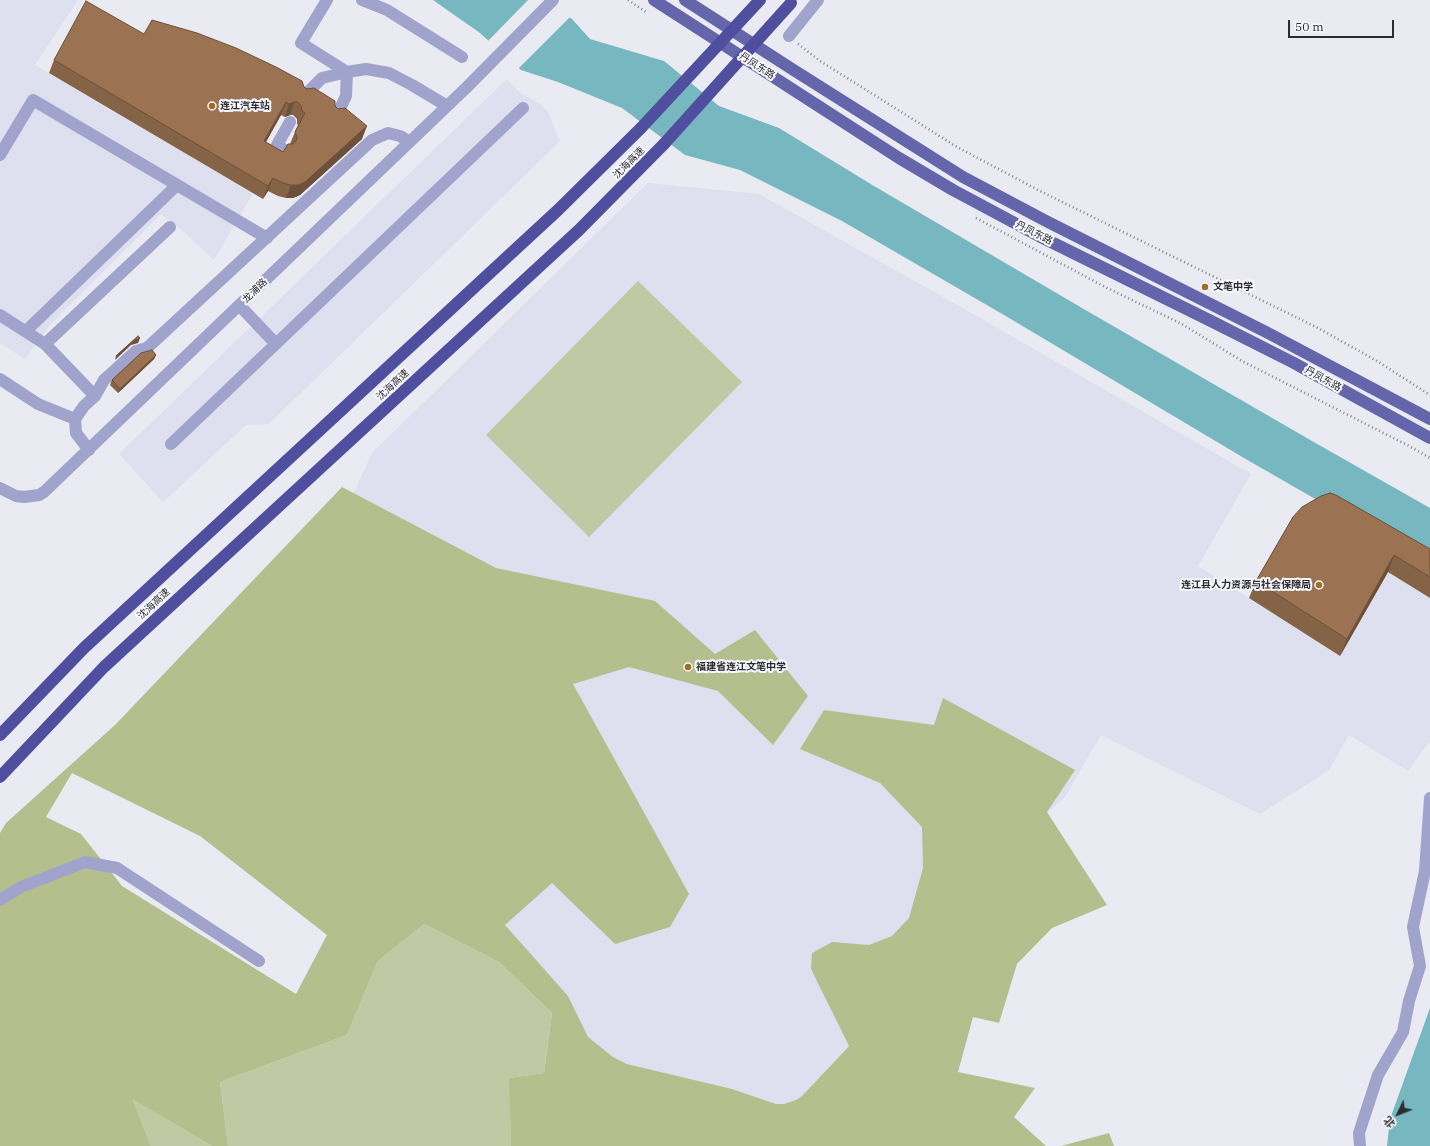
<!DOCTYPE html>
<html>
<head>
<meta charset="utf-8">
<style>
  body { margin:0 }
  #map { position:relative; width:1430px; height:1146px; overflow:hidden; background:#e9eaf2; font-family:"IBM Plex Serif","Noto Sans SC",serif }
  canvas { display:block }
  .north { position:absolute; left:1378px; top:1094px; width:40px; height:40px; -webkit-text-stroke:3px #f7f7fe; paint-order:stroke; rotate:227deg; font-size:11px; font-weight:700; line-height:16px; text-align:center; color:#2c2c2f }
  .north::after { content:''; display:block; margin:auto; width:14px; height:18px; background:#2c2c2f; clip-path:polygon(50% 0,100% 100%,50% 72%,0 100%) }
  .scale { position:absolute; left:1288px; top:20px; width:106px; height:18px; box-sizing:border-box; border:2px solid #2c2c2f; border-top:0; padding-left:5px; font-size:12px; line-height:14px; white-space:nowrap; color:#2c2c2f; -webkit-text-stroke:3px #f7f7fe; paint-order:stroke }
</style>
</head>
<body>
<div id="map">
<canvas width="1430" height="1146"></canvas>
<div class="north">北</div>
<div class="scale">50 m</div>
</div>
<script>
const c = document.querySelector('canvas').getContext('2d');
c.lineJoin = 'round';
function fill(path, color) {
  c.fillStyle = color;
  c.fill(path, 'evenodd');
}
function toPath(rows) {
  const path = new Path2D();
  for (const r of rows) {
    path.moveTo(r[0], r[1]);
    for (let i = 2; i < r.length; i += 2) path.lineTo(r[i], r[i + 1]);
  }
  return path;
}
function trace(path, color, width, dash) {
  c.strokeStyle = color;
  c.lineWidth = width;
  c.lineCap = dash ? 'butt' : 'round';
  c.setLineDash(dash || []);
  c.stroke(path);
}
function drawText(font, color, halo, rows, align = 'center') {
  c.font = font + ' "IBM Plex Serif","Noto Sans SC",serif';
  c.lineWidth = 4;
  c.setLineDash([]);
  c.textBaseline = 'middle';
  c.strokeStyle = halo;
  c.fillStyle = color;
  for (const [text, x, y, turn = 0] of rows) {
    c.save();
    c.translate(x, y);
    c.rotate((+turn || 0) * Math.PI / 180);
    c.textAlign = isNaN(turn) ? turn : align;
    if (halo) c.strokeText(text, 0, 0);
    c.fillText(text, 0, 0);
    c.restore();
  }
}
fill(toPath([
  [0,0,78,0,35,65,253,193,214,260,182,230,161,214,51,324,25,359,0,343],
  [507,79,520,93,542,105,548,112,560,141,269,424,246,425,163,502,119,454],
  [648,183,759,194,968,311,1251,474,1198,566,1340,656,1388,572,1430,598,1430,741,1408,771,1349,735,1329,770,1260,814,1101,735,1065,797,926,919,849,1045,802,1096,797,1100,784,1104,776,1104,732,1089,627,1064,613,1057,600,1048,588,1037,492,940,297,620,372,453]
]), '#dedfef');
fill(toPath([
  [638,281,742,382,589,537,486,435],
  [424,924,499,962,552,1013,544,1073,510,1078,511,1146,228,1146,220,1082,347,1035,378,961],
  [133,1100,212,1146,151,1146]
]), '#c0c9a4');
fill(toPath([
  [342,487,496,568,655,601,715,654,755,630,808,696,773,745,718,691,629,667,573,684,689,894,670,927,615,944,552,883,505,925,568,996,588,1037,613,1057,627,1064,732,1089,776,1104,784,1104,796,1100,802,1096,849,1046,811,969,812,953,832,942,869,945,892,936,909,918,923,868,922,827,880,783,800,749,824,710,934,725,943,698,1075,770,1047,812,1107,905,1052,928,1017,964,999,1023,973,1017,958,1072,1035,1088,1014,1117,1046,1146,511,1146,509,1078,544,1073,552,1013,499,962,424,924,378,961,347,1035,220,1082,228,1146,212,1146,133,1100,151,1146,0,1146,0,833,6,823,115,725],
  [72,773,200,836,327,935,296,994,122,886,81,834,46,817],
  [1109,1133,1114,1146,1061,1146]
]), '#b5bf8e');
fill(toPath([
  [433,0,542,0,572,19,590,39,664,61,719,106,779,128,874,186,1082,308,1312,441,1430,508,1430,565,1244,458,1004,315,842,221,740,170,685,155,622,108,558,82,521,70,480,33],
  [1430,1008,1430,1146,1387,1146,1390,1119]
]), '#77b8c0');
fill(toPath([
  [528,0,546,0,571,16,517,70,487,42]
]), '#e9eaf2');
trace(toPath([
  [628,0,646,12],
  [798,44,820,61,957,147,1042,192,1318,328,1377,361,1430,395],
  [976,218,1107,288,1182,324,1242,361,1411,447,1430,458]
]), '#838389', 2.5, [1, 3]);
trace(toPath([
  [327,0,301,43,347,72],
  [362,0,387,10,462,57],
  [789,36,818,0],
  [305,95,322,78,347,72,366,69,389,73,412,85,447,106],
  [337,115,346,96,347,72],
  [285,150,277,145,290,122],
  [0,155,33,100,267,238],
  [240,306,276,344],
  [0,315,45,344,95,396,84,406,75,419,76,433,89,450],
  [26,331,177,185],
  [45,344,170,227],
  [0,379,38,404,75,419],
  [95,396,104,380,136,351,147,348,372,140,388,133,400,136,410,142],
  [171,444,523,108],
  [0,488,16,496,24,497,39,495,44,492,467,87,553,0],
  [0,900,21,887,85,862,117,868,259,961],
  [1360,1146,1359,1133,1378,1075,1403,1032,1409,1001,1420,966,1413,927,1425,871,1430,798]
]), '#a0a3cb', 12);
trace(toPath([
  [654,0,899,158,953,190,1039,236,1211,321,1294,363,1430,438],
  [685,0,792,69,963,177,1046,221,1268,333,1430,419]
]), '#6465ab', 12);
trace(toPath([
  [0,735,84,648,558,210,641,128],
  [0,777,104,667,579,230,664,144]
]), '#504e9f', 12);
trace(toPath([
  [641,128,760,0],
  [664,144,791,3]
]), '#504e9f', 12);
fill(toPath([
  [144,34,304,87,335,106,362,139,300,195,293,198,286,198,278,196,268,191,263,199,49,73,54,60],
  [281,115,285,117,290,115,293,115,297,119,297,124,298,125,295,132,290,144,283,152,266,142],
  [156,355,154,359,118,393,110,385,112,380],
  [1293,517,1430,549,1430,598,1388,572,1340,656,1249,598,1256,581]
]), '#856347');
fill(toPath([
  [286,102,281,115,259,154,264,141],
  [294,102,290,115,285,117,289,104],
  [367,126,362,139,300,195,293,198,286,198,291,185],
  [273,178,268,191,263,199,268,186],
  [140,338,138,343,131,345,115,360,116,356,133,341],
  [156,355,154,359,118,393,120,389],
  [1394,555,1388,572,1340,656,1347,639]
]), '#6c503a');
const building = toPath([
  [86,1,144,34,152,20,197,33,236,48,276,67,302,81,304,87,307,89,314,88,335,101,335,106,338,109,345,108,367,126,305,182,298,185,291,185,283,183,273,178,268,186,54,60,86,1],
  [286,102,289,104,294,102,298,102,301,106,302,111,305,113,295,132,297,137,296,141,293,144,288,144,283,152,264,141,286,102],
  [138,336,140,338,133,341,116,356,138,336],
  [152,350,156,355,120,389,112,380,141,353,152,350],
  [1330,493,1336,495,1430,549,1430,577,1394,555,1347,639,1256,581,1293,517,1302,507,1321,496,1330,493]
]);
fill(building, '#9b7353');
trace(building, '#6c503a', 1);
for (const [x, y, r, color] of [
  [212,106,4,"#a06e24"],
  [1205,287,4,"#a06e24"],
  [1319,585,4,"#a06e24"],
  [688,667,4,"#a06e24"]
]) {
  const dot = new Path2D();
  dot.arc(x, y, r, 0, 2 * Math.PI);
  c.fillStyle = color;
  c.fill(dot);
  trace(dot, '#f7f7fe', 1.5);
}
drawText('10px', '#2c2c2f', '#f7f7fe', [
  ["丹凤东路",757,66,33],
  ["沈海高速",629,163,-45],
  ["丹凤东路",1034,233,27],
  ["龙浦路",255,291,-44],
  ["丹凤东路",1323,379,29],
  ["沈海高速",393,385,-43],
  ["沈海高速",154,604,-43]
]);
drawText('bold 10px', '#2c2c2f', '#f7f7fe', [
  ["连江汽车站",220,106],
  ["文笔中学",1213,287],
  ["连江县人力资源与社会保障局",1311,585,"right"],
  ["福建省连江文笔中学",696,667]
], 'left');
</script>
</body>
</html>
